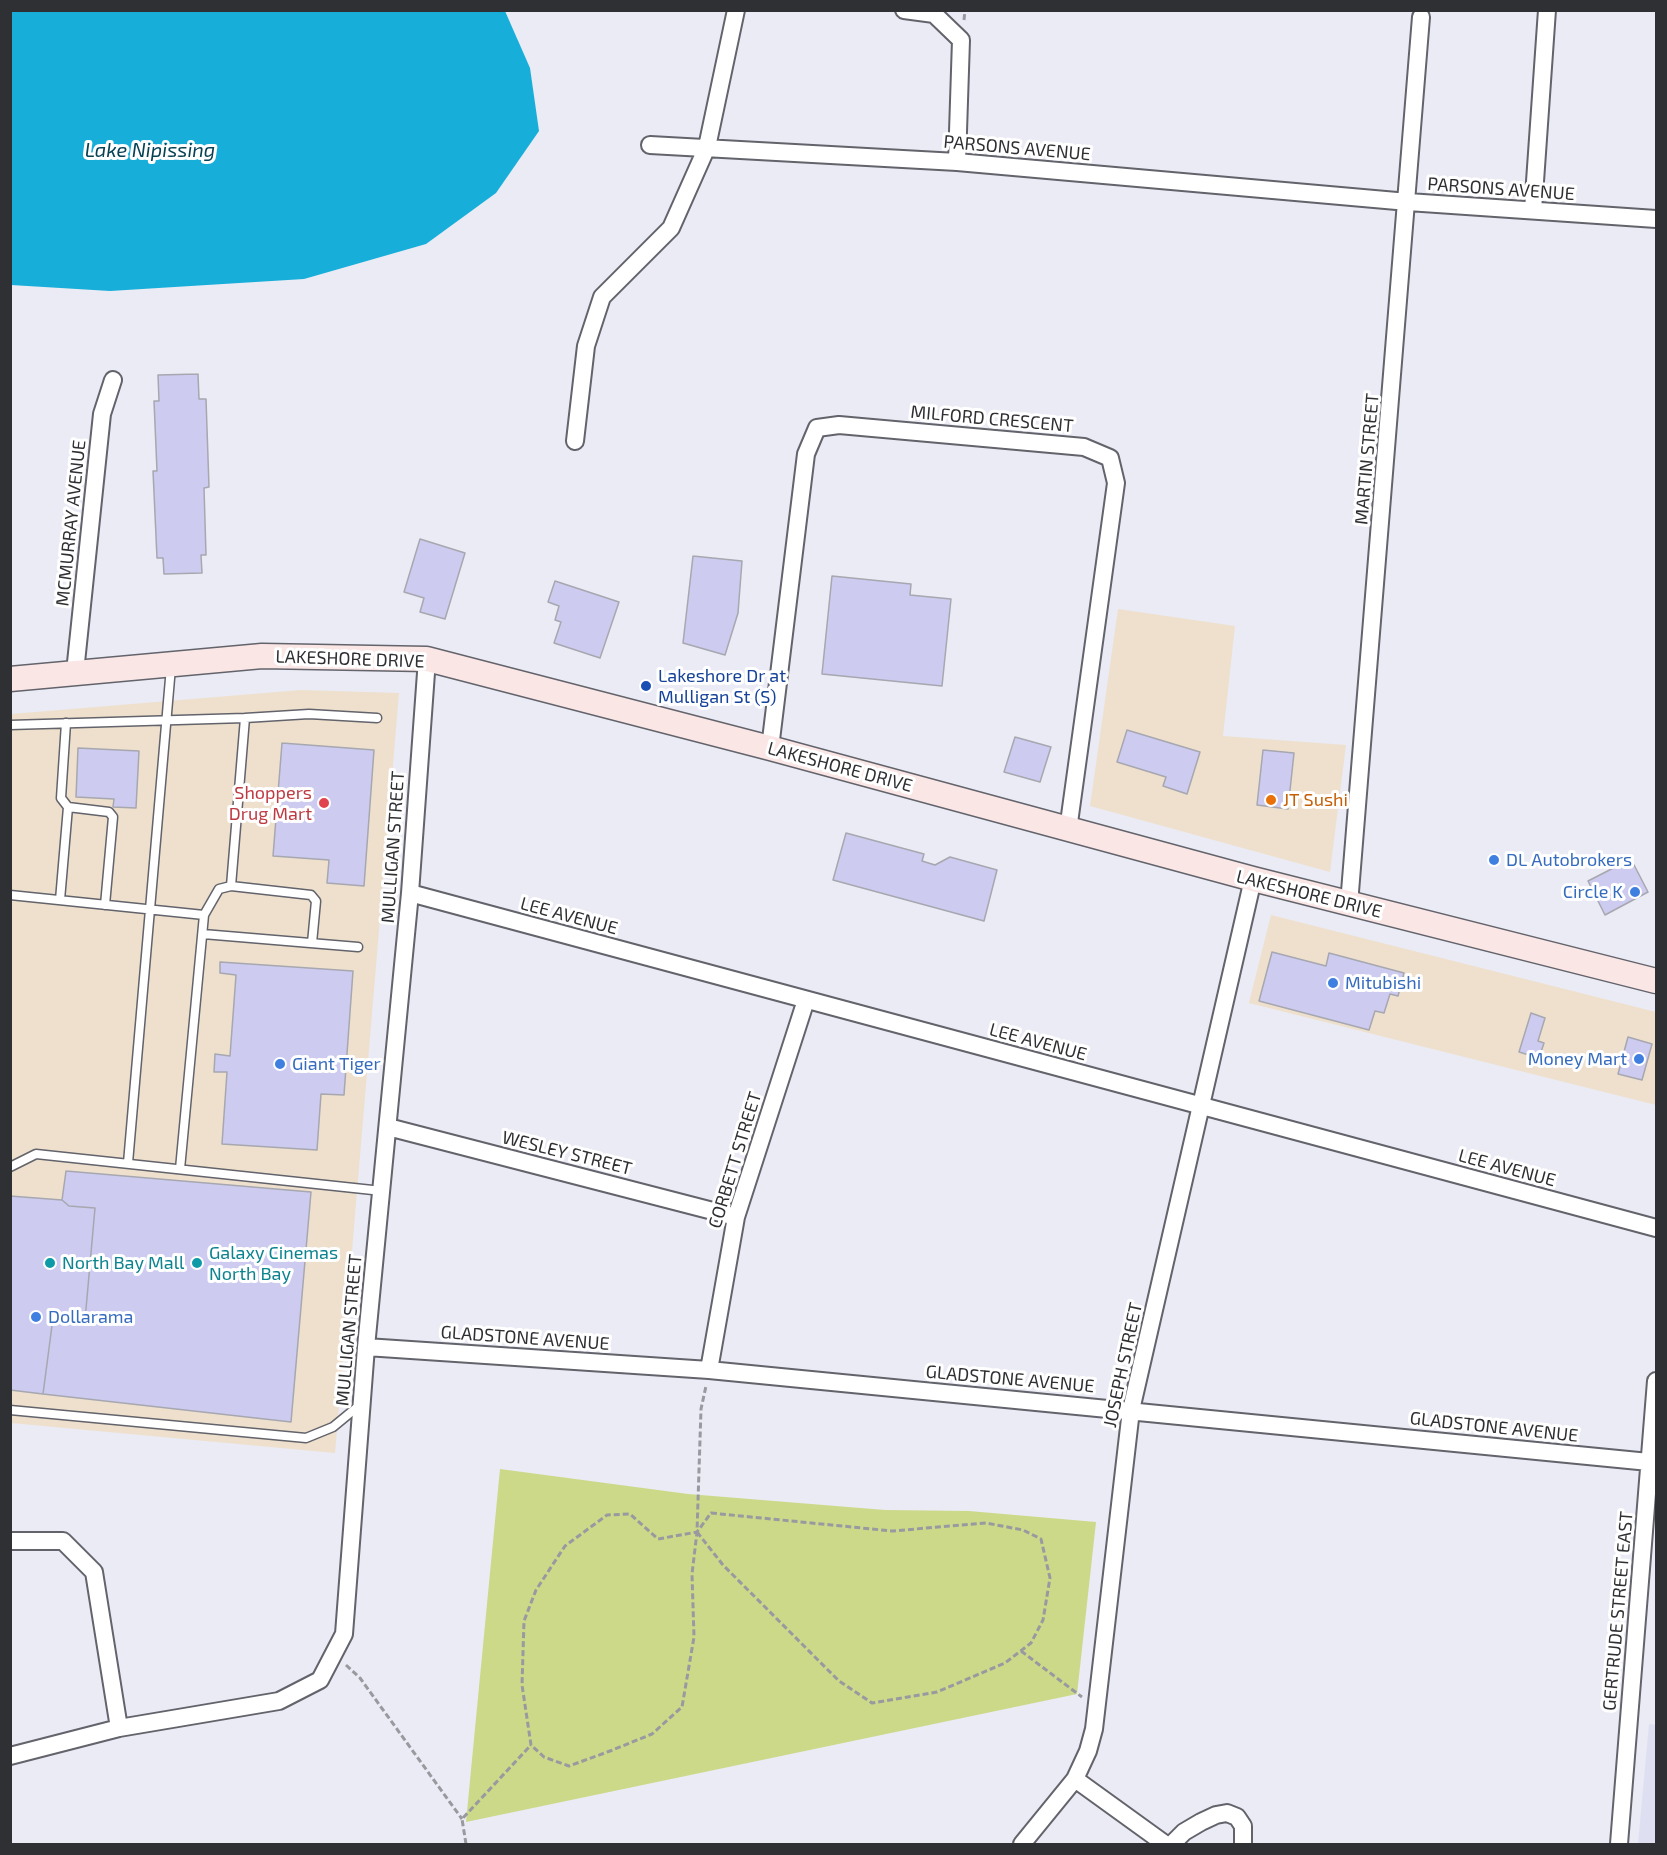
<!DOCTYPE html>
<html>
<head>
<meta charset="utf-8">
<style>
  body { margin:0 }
  #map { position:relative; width:1667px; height:1855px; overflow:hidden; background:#eaebf4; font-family:"Exo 2",sans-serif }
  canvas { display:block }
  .frame { position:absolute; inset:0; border:12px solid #2f3033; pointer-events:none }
</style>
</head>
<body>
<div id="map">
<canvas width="1667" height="1855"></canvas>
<div class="frame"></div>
</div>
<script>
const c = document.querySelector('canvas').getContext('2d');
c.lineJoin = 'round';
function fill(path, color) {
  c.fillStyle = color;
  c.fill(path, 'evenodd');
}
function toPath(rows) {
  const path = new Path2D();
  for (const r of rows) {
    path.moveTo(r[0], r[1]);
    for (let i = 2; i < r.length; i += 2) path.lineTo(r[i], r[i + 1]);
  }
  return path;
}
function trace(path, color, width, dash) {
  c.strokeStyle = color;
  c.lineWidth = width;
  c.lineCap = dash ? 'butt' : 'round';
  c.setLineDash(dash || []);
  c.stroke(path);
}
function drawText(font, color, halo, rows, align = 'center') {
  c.font = font + ' "Exo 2",sans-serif';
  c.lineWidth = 6;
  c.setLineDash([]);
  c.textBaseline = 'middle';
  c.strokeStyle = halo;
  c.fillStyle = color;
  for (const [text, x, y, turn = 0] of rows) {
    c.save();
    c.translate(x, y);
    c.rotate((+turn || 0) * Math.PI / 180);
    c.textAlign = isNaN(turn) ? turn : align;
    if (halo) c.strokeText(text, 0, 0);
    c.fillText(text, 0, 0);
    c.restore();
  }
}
fill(toPath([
  [1118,609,1235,626,1223,736,1346,745,1330,872,1090,806],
  [301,690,399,693,335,1453,11,1423,11,714],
  [1271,915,1656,1012,1656,1105,1249,1003]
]), '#eee0cd');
fill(toPath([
  [1649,1724,1656,1725,1656,1844,1638,1844]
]), '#dee0f1');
fill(toPath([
  [500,1469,688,1494,885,1510,969,1511,1096,1522,1077,1694,466,1822]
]), '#cbd989');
fill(toPath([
  [10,11,505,11,530,68,539,131,496,193,426,244,304,279,110,291,11,285]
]), '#18aeda');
const building = toPath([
  [198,374,199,399,206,399,209,487,204,488,206,555,201,555,202,573,164,574,163,558,157,558,153,471,157,471,154,401,159,401,158,375,198,374],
  [420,539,465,553,445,619,420,612,424,598,404,592,420,539],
  [693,556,742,561,738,613,725,655,683,643,693,556],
  [832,576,911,584,910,595,951,599,942,686,822,674,832,576],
  [555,581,619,602,600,658,554,643,561,622,555,620,559,606,548,602,555,581],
  [1127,730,1200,752,1187,794,1163,786,1166,777,1117,762,1127,730],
  [1015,737,1051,747,1040,782,1004,772,1015,737],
  [282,743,374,750,364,886,327,883,329,860,273,856,282,743],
  [78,748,139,751,136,808,113,807,114,799,76,797,78,748],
  [1263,750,1294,753,1288,809,1257,805,1263,750],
  [846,833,924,854,922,861,935,865,950,857,997,870,984,921,833,880,846,833],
  [1631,859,1648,892,1605,915,1588,881,1631,859],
  [1272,952,1326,966,1329,953,1404,973,1398,996,1390,994,1384,1013,1375,1011,1369,1030,1259,1001,1272,952],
  [220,962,353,971,344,1095,321,1094,317,1150,222,1144,227,1072,214,1072,215,1054,230,1056,236,975,220,973,220,962],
  [1531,1013,1545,1018,1538,1041,1544,1043,1539,1058,1519,1052,1531,1013],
  [1628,1037,1652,1044,1642,1080,1618,1074,1628,1037],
  [66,1171,311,1192,291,1422,43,1394,53,1318,85,1320,95,1208,69,1206,62,1200,66,1171],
  [10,1196,62,1200,69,1206,95,1208,85,1320,53,1318,43,1394,10,1390,10,1196]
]);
fill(building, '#cdcbf0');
trace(building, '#a7a7b0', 1.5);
const lane = toPath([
  [10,725,245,718],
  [68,807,109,812,113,817,105,905],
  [10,895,204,915,180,1169],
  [60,900,68,807,61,798,66,723],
  [204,915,219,889,231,886],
  [203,934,358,947],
  [312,943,316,901,311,895,231,886,245,718,309,714,377,718],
  [128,1163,171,667],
  [10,1167,36,1154,382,1191],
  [10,1410,306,1438,333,1427,361,1404]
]);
const street = toPath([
  [904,10,934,14,961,40,957,162],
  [650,145,957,162,1408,202,1656,219],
  [1533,210,1547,10],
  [575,441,586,346,602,297,671,228,707,147,736,10],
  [75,672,102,414,113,380],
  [770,748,806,454,817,428,839,425,1084,447,1110,458,1116,483,1068,830],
  [410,893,1656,1228],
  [1349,904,1421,17],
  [388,1127,736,1217],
  [366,1347,709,1370,1649,1462],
  [709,1370,736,1217,806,1000],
  [10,1541,63,1541,94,1572,119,1728],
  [10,1756,119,1728,279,1701,320,1680,344,1634,366,1347,410,893,427,659],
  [1075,1779,1165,1844],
  [1022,1844,1075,1779,1088,1751,1094,1729,1131,1410,1253,879],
  [1172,1844,1184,1832,1201,1822,1216,1815,1227,1813,1237,1817,1243,1826,1243,1844],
  [1619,1844,1656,1381]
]);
const secondary = toPath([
  [10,679,262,656,427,659,770,748,1253,879,1656,981]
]);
trace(lane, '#62636b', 11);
trace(street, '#62636b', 20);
trace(secondary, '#62636b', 27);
trace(toPath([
  [964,20,965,10],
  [697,1532,723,1565,839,1681,872,1703,937,1692,1005,1663,1031,1643,1043,1620,1050,1578,1041,1539,1023,1530,986,1523,892,1531,711,1513,697,1532,658,1539,630,1514,607,1515,565,1546,536,1590,524,1621,522,1685,531,1745,544,1757,569,1766,610,1751,652,1734,682,1707,694,1637,692,1574,697,1532,701,1409,706,1386],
  [1021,1651,1082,1697],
  [346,1665,360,1678,462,1819],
  [466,1844,462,1819,531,1745]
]), '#999aa0', 3, [6, 3]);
trace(lane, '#fff', 8);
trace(street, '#fff', 16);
trace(secondary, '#fbe6e6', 24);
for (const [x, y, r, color] of [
  [646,686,6,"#1a4fb4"],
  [1271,800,6,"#e8710a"],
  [324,803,6,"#e0444e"],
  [1494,860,6,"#3f7fe0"],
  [1635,892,6,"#3f7fe0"],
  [1333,983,6,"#3f7fe0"],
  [1639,1059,6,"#3f7fe0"],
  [280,1064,6,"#3f7fe0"],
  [50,1263,6,"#0f9aa8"],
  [197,1263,6,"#0f9aa8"],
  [36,1317,6,"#3f7fe0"]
]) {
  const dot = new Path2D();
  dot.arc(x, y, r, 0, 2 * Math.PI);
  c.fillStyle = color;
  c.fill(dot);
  trace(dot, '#fff', 2);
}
drawText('18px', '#2f3033', '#fff', [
  ["PARSONS AVENUE",1017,148,5],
  ["PARSONS AVENUE",1501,189,4],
  ["MILFORD CRESCENT",992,419,5],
  ["MARTIN STREET",1367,459,-85],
  ["MCMURRAY AVENUE",71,523,-84],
  ["LAKESHORE DRIVE",350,659,2],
  ["LAKESHORE DRIVE",840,767,15],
  ["MULLIGAN STREET",393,847,-86],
  ["LAKESHORE DRIVE",1309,894,14],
  ["LEE AVENUE",569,916,15],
  ["LEE AVENUE",1038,1042,15],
  ["WESLEY STREET",567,1153,14],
  ["CORBETT STREET",735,1160,-73],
  ["LEE AVENUE",1507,1168,15],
  ["MULLIGAN STREET",349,1330,-85],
  ["GLADSTONE AVENUE",525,1338,4],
  ["JOSEPH STREET",1123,1365,-78],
  ["GLADSTONE AVENUE",1010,1379,5],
  ["GLADSTONE AVENUE",1494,1427,6],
  ["GERTRUDE STREET EAST",1618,1611,-85]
]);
drawText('18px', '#164399', '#fff', [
  ["Lakeshore Dr at",658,676],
  ["Mulligan St (S)",658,697]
], 'left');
drawText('18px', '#be3a42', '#fff', [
  ["Shoppers",312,793],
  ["Drug Mart",312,814]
], 'right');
drawText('18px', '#c56008', '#fff', [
  ["JT Sushi",1283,800]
], 'left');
drawText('18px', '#366cbe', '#fff', [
  ["DL Autobrokers",1506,860],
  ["Circle K",1623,892,"right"],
  ["Mitubishi",1345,983],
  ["Money Mart",1627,1059,"right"],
  ["Giant Tiger",292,1064],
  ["Dollarama",48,1317]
], 'left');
drawText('18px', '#0d838f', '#fff', [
  ["Galaxy Cinemas",209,1253],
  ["North Bay",209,1274],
  ["North Bay Mall",62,1263]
], 'left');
drawText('italic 20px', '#074255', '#fff', [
  ["Lake Nipissing",150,150]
]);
</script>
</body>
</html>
